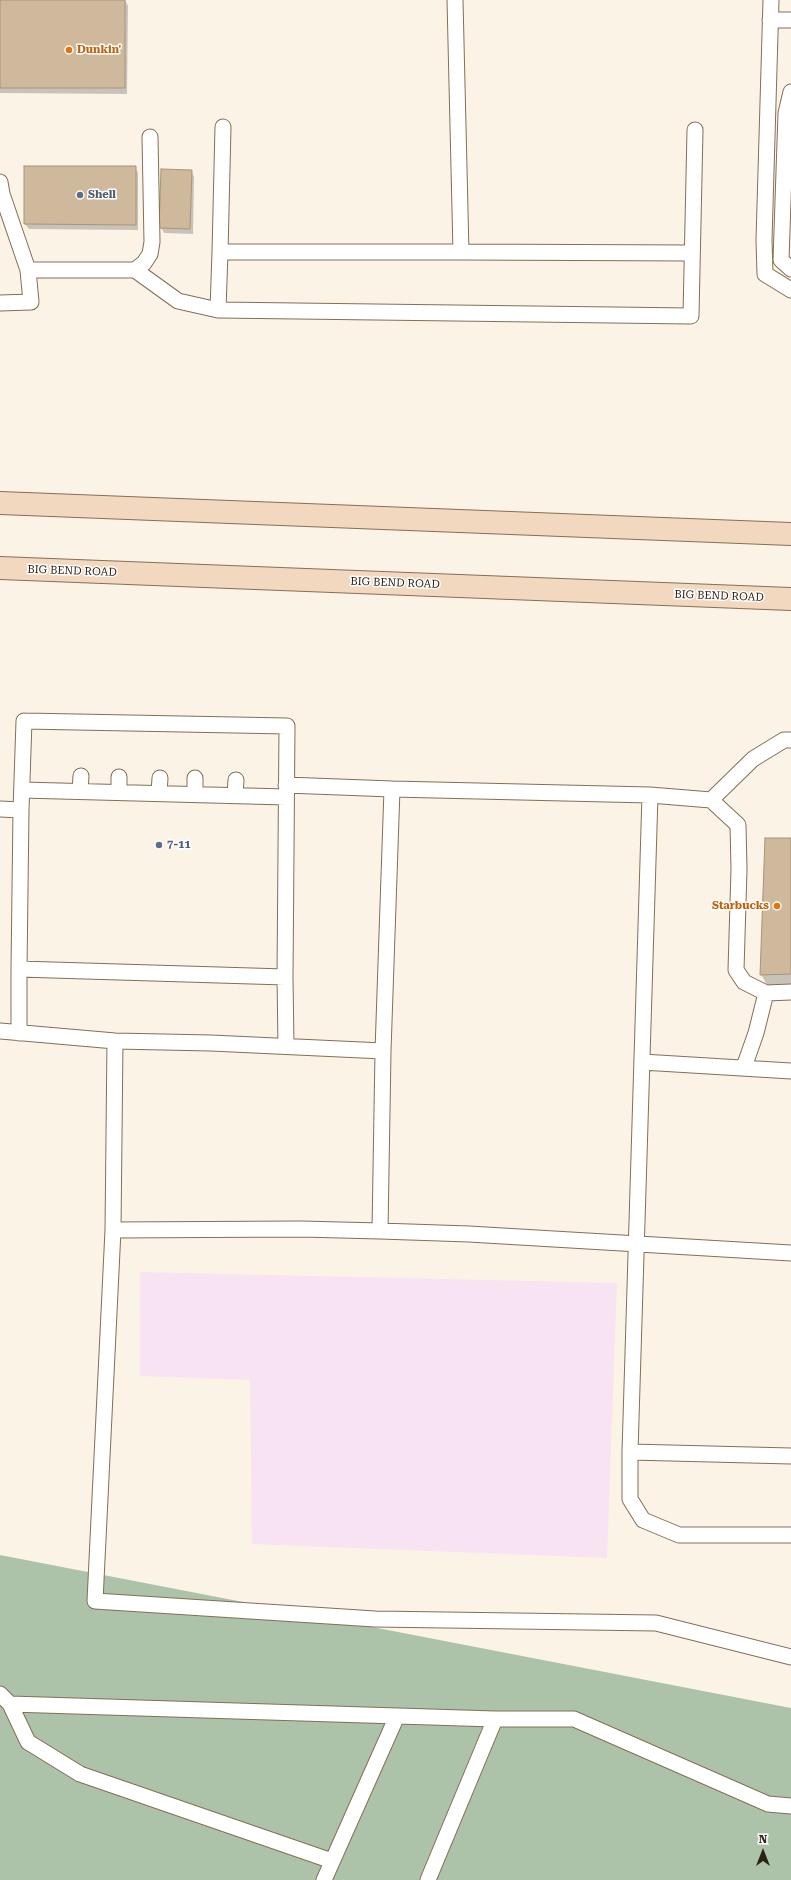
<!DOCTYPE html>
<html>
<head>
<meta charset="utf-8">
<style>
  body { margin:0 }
  #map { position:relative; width:791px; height:1880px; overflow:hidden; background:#fcf3e7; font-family:"Roboto Serif",serif }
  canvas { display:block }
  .north { position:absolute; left:743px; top:1832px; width:40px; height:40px; -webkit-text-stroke:3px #fff; paint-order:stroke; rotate:0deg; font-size:11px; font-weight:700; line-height:16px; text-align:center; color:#2a2217 }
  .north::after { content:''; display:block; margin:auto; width:14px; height:18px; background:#2a2217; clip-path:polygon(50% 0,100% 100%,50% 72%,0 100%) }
</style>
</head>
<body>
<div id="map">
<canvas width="791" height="1880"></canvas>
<div class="north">N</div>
</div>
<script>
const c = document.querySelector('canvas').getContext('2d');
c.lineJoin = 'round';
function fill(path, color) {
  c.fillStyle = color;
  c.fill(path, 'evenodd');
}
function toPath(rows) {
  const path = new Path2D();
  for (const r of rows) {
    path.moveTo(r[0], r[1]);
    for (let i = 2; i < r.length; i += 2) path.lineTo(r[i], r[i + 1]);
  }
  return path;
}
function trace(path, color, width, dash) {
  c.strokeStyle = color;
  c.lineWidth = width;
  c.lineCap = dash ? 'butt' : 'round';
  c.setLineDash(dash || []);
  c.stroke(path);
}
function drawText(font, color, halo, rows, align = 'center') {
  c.font = font + ' "Roboto Serif",serif';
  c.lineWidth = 3;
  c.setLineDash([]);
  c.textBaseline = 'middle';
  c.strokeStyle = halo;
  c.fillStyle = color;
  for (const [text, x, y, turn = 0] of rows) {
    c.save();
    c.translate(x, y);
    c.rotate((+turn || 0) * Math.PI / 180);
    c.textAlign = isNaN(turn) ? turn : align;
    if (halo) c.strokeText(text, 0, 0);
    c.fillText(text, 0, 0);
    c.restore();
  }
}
fill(toPath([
  [140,1272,617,1283,607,1558,252,1544,250,1380,140,1376]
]), '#f8e3f2');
fill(toPath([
  [0,1555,791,1708,791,1880,0,1880]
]), '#acc3aa');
fill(toPath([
  [0,0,125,0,128,6,127,94,0,93],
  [135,167,138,173,138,230,29,229,25,224],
  [191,171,194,177,193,234,164,233,161,227],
  [791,839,791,990,770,991,761,974]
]), '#0003');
const building = toPath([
  [0,0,125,0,125,88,0,88,0,0],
  [24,166,136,166,136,225,24,224,24,166],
  [161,169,192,170,190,229,159,228,161,169],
  [765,838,791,838,791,974,760,975,765,838]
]);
fill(building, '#cfb99c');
trace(building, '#a89377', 1);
const service = toPath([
  [455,0,461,252,220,252,218,310,691,316,695,130],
  [771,0,764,240,765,274,791,290],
  [770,20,791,20],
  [791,92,786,113,781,260,791,269],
  [0,182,2,194,28,270,31,302,0,303],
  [220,252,223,127],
  [461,252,692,253],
  [28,270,135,270,144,263,150,254,152,242,150,137],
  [135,270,178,301,218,310],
  [24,721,287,726,285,977,19,969,21,810,24,721],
  [286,785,392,789],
  [22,790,286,797],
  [80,791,81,776],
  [119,792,119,777],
  [159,793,160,778],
  [195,794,195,778],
  [235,795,236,780],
  [650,795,711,800,738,825,739,869,736,970,744,982,766,993,791,992],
  [711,800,753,759,784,740,791,740],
  [0,809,21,810],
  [285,977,286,1046],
  [0,1031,115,1041,211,1043,383,1051],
  [19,1033,19,969],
  [115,1041,113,1230,301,1229,380,1231,469,1234,791,1253],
  [642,1062,791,1071],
  [744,1067,756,1033,766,993],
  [113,1230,95,1601,375,1619,656,1623,791,1657],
  [380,1231,383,1051,392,789,650,795,630,1452,630,1499,643,1520,679,1535,791,1535],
  [630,1452,791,1456],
  [0,1694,10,1704,495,1719,574,1719,768,1804,791,1806],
  [10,1704,28,1742,80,1774,332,1861],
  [324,1880,397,1716],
  [428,1880,495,1719]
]);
const secondary = toPath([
  [0,503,791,534],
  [0,568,791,599]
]);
trace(service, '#836f54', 17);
trace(secondary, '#836f54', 24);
trace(service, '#fff', 15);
trace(secondary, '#f3d8c0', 22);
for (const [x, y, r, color] of [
  [69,50,4,"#e8710a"],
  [80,195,4,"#5c6f8a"],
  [159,845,4,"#5c6f8a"],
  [777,906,4,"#e8710a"]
]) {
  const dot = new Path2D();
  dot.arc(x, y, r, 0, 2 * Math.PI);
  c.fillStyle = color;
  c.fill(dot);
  trace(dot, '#fff', 1.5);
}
drawText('bold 11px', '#c56008', '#fff', [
  ["Dunkin'",77,50],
  ["Starbucks",769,906,"right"]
], 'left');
drawText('bold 11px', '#4e5e75', '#fff', [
  ["Shell",88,195],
  ["7-11",167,845]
], 'left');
drawText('11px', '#2a2217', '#fff', [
  ["BIG BEND ROAD",72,571,2],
  ["BIG BEND ROAD",395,583,2],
  ["BIG BEND ROAD",719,596,2]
]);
</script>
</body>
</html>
